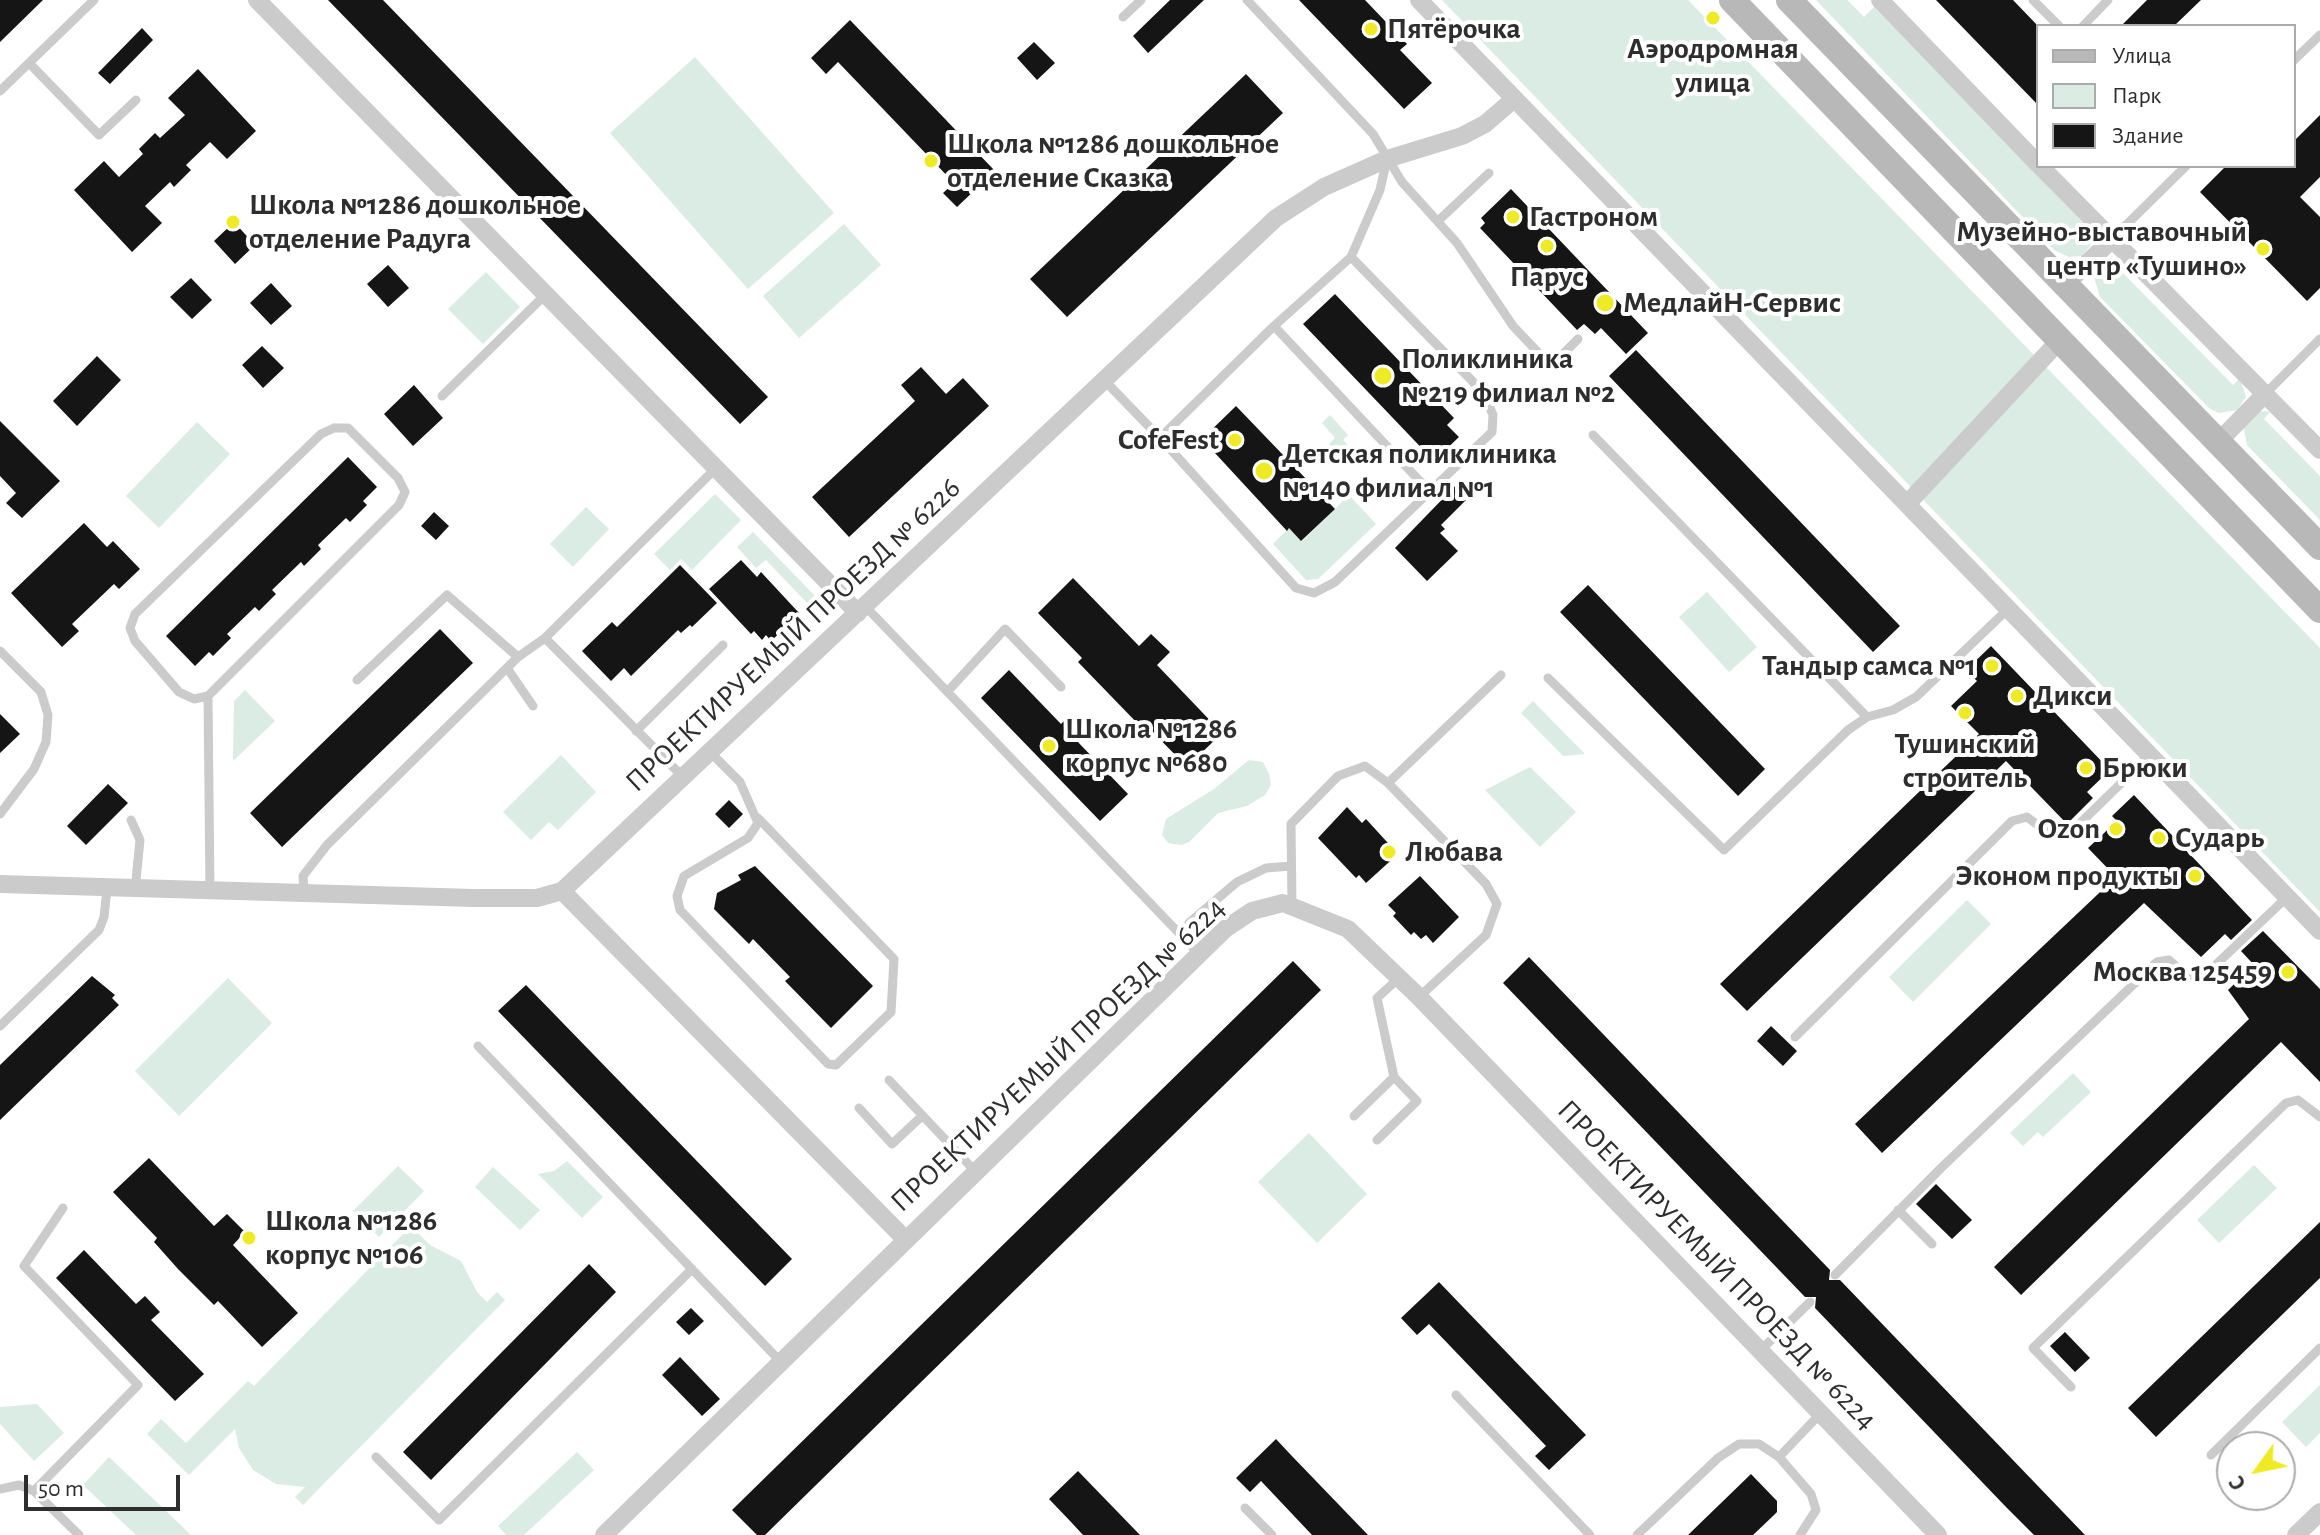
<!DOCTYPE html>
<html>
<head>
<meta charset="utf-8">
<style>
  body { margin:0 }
  #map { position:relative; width:2320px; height:1535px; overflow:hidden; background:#fff; font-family:"Alegreya Sans",sans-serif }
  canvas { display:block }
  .legend { position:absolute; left:2036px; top:24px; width:260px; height:144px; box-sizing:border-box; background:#fff; border:2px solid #ababab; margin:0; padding:10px 14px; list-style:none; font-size:24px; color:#2e2e2e }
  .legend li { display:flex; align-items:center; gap:16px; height:40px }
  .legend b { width:40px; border:2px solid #ababab }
  .north { position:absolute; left:2216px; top:1431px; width:80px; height:80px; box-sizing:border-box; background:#fff; border:2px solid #ababab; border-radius:50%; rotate:237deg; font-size:22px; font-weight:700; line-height:32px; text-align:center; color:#2e2e2e }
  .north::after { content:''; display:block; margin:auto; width:28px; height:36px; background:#efea26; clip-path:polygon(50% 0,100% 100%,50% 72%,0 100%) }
  .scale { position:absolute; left:24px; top:1475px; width:156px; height:36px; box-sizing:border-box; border:4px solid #2e2e2e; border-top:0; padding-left:10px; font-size:24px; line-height:28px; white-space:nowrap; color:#2e2e2e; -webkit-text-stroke:6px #fff; paint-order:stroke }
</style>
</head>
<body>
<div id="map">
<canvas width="2320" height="1535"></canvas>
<ul class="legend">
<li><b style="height:10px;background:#b8b8b8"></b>Улица</li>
<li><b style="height:22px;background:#daece3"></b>Парк</li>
<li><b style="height:22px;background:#151515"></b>Здание</li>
</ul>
<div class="north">С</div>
<div class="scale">50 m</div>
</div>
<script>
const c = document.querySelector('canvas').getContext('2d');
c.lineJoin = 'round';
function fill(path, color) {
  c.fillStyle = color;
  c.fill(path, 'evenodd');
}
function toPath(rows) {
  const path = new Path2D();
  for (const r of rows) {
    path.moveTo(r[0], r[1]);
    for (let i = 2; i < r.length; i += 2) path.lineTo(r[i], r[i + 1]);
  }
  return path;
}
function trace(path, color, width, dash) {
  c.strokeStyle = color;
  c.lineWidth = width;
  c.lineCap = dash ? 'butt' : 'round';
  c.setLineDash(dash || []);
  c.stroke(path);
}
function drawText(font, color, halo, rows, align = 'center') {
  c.font = font + ' "Alegreya Sans",sans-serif';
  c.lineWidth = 8;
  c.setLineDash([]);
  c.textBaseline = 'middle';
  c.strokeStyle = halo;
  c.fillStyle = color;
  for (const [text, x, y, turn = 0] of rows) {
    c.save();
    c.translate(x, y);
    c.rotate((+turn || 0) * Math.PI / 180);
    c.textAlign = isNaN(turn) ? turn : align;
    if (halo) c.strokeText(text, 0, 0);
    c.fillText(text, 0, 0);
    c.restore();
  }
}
fill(toPath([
  [1442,0,1688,0,2320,648,2320,912],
  [1816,0,1847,0,1864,17,1874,7,2082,222,2090,233,2091,245,2082,256,2069,257,2054,250],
  [695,57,834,213,748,289,610,133],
  [844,224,881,265,799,338,763,296],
  [2114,258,2127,264,2121,271,2233,385,2240,378,2246,397,2237,410,2219,413,2210,409,2100,297,2094,277,2104,261],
  [486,272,520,307,483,344,448,309],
  [2265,411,2270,412,2264,419,2320,476,2320,520,2247,445,2243,424,2258,412],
  [1330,415,1348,435,1343,440,1359,457,1349,465,1329,444,1335,438,1322,423],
  [197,422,230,454,159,528,126,496],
  [715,494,741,520,692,570,681,559,670,570,654,554],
  [1349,495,1376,524,1318,579,1306,580,1273,544,1289,528,1302,541],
  [586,507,609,529,573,567,550,544],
  [753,532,816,597,808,604,766,560,756,568,737,547],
  [1707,592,1757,647,1729,672,1679,617],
  [245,690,275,721,233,761,234,701],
  [1533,701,1585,754,1563,756,1521,713],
  [561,755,596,792,558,830,549,822,531,840,503,812],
  [1249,760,1263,762,1269,774,1271,785,1265,795,1247,806,1218,813,1189,842,1182,845,1168,843,1162,835,1166,819,1214,789],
  [1530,767,1576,812,1540,847,1485,790],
  [1967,900,1991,924,1913,1002,1889,977],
  [228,978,272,1023,179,1116,135,1071],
  [2073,1073,2091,1092,2043,1137,2038,1132,2023,1146,2010,1133],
  [1309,1133,1367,1194,1317,1243,1258,1182],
  [567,1161,603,1197,582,1218,538,1174,554,1171],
  [2254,1165,2277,1188,2219,1243,2197,1220],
  [398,1166,424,1191,379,1237,353,1211],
  [493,1167,540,1210,520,1230,475,1187],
  [411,1226,430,1245,461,1261,477,1292,487,1302,497,1292,505,1300,303,1505,295,1497,305,1487,276,1484,253,1470,239,1448,235,1429,189,1475,147,1434,161,1419,186,1443,248,1381,254,1386],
  [2320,1385,2320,1433,2306,1447,2282,1422],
  [37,1404,64,1433,34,1461,0,1424,0,1407],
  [577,1452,594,1470,524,1535,506,1535,498,1526],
  [109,1457,166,1511,191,1535,136,1535,83,1485]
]), '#daece3');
fill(toPath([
  [0,0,43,0,0,42],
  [328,0,383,0,768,397,740,424],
  [1170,0,1204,0,1148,53,1133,36],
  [1299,0,1365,0,1407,44,1400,50,1432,83,1404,109],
  [1936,0,2013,0,2038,26,2038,105],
  [2147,0,2201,0,2174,26,2121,26],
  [850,20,995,171,957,207,943,193,954,183,838,62,826,74,811,58],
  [142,28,153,40,110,84,98,73],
  [1034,42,1055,63,1037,80,1017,58],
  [198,69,256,131,227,159,210,142,186,165,191,170,174,187,170,182,145,206,162,223,132,252,74,190,104,161,119,177,143,154,139,149,155,133,160,138,185,115,168,98],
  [1246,74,1283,113,1067,317,1030,279],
  [2320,115,2320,177,2300,197,2320,217,2320,288,2307,301,2200,192,2226,166,2294,166,2294,141],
  [1511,189,1648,333,1626,354,1601,328,1595,334,1584,324,1577,330,1480,228,1485,223,1481,218],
  [234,222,255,245,235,264,214,241],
  [388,265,409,288,388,307,367,284],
  [191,278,212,300,192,319,170,297],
  [271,283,292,306,271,325,250,303],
  [1335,294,1454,418,1447,425,1459,437,1434,461,1303,324],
  [262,346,284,368,263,388,242,365],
  [1636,350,1900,626,1873,652,1609,376],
  [97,356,121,380,77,426,53,401],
  [921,367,946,394,963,378,989,406,849,537,812,497,915,401,901,385],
  [414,385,443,418,413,446,384,414],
  [1236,406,1335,509,1301,541,1289,528,1287,531,1202,439],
  [0,421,60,481,22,518,6,503,16,493,0,476],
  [348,457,377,487,363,501,367,505,350,522,346,518,318,545,321,549,304,566,301,562,272,590,276,594,259,611,255,607,227,634,231,638,213,656,209,652,195,666,166,636],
  [1457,484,1469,497,1441,525,1445,529,1440,533,1458,551,1427,581,1395,548],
  [434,512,449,526,436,540,421,526],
  [84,523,107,547,113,541,140,569,119,589,114,584,72,624,79,631,62,647,11,593],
  [741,560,757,577,761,572,800,614,771,641,766,635,762,640,754,631,751,634,709,589],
  [680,565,717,603,692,627,690,625,681,633,678,630,631,676,624,668,611,681,582,651,612,622,617,627],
  [1073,578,1139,646,1151,634,1170,652,1157,665,1222,733,1187,767,1142,721,1139,725,1078,662,1082,658,1038,613],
  [1588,585,1765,769,1738,796,1560,612],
  [440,629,473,663,282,847,250,813],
  [1991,646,2110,770,2087,792,2093,798,2067,824,2006,761,1747,1011,1720,984,1979,734,1951,706,1977,681,1966,670],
  [1009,670,1061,724,1069,716,1085,732,1076,740,1128,794,1100,821,981,698],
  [0,714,20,734,0,753],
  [108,784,128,803,86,845,67,826],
  [2134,795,2252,920,2231,940,2225,934,2201,957,2144,903,1882,1153,1855,1124,2116,877,2088,848,2117,821,2112,816],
  [729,800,743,814,729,828,715,814],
  [1347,807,1362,823,1366,819,1398,854,1366,883,1359,875,1356,878,1318,838],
  [755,866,873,986,831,1028,785,981,790,977,753,939,749,944,714,909,717,893,741,880,738,875],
  [1420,876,1459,917,1433,943,1426,935,1421,939,1414,932,1411,935,1393,916,1396,913,1388,905],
  [2263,931,2320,989,2320,1082,2281,1042,2021,1295,1994,1267,2249,1019,2228,990,2254,965,2241,951],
  [1529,957,1830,1270,1829,1280,1840,1280,2085,1535,2034,1535,2006,1507,1815,1308,1816,1297,1805,1297,1503,983],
  [1293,961,1321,990,765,1535,757,1535,732,1510],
  [92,976,115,995,112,998,119,1005,0,1120,0,1065],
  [526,985,792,1259,765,1286,498,1011],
  [1771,1026,1797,1051,1783,1066,1757,1041],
  [149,1158,214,1226,227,1214,245,1232,233,1245,298,1313,262,1347,218,1301,214,1305,178,1269,154,1242,157,1238,113,1192],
  [1936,1184,1972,1220,1952,1239,1916,1204],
  [2320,1222,2320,1278,2156,1437,2128,1408],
  [84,1250,136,1304,145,1296,160,1312,151,1320,204,1374,175,1401,56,1278],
  [589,1264,616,1292,431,1480,403,1452],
  [1439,1282,1586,1435,1549,1470,1535,1456,1546,1446,1429,1324,1417,1335,1401,1318],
  [691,1308,704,1321,689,1335,676,1322],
  [2065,1332,2090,1358,2075,1372,2050,1346],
  [680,1357,720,1399,702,1416,662,1375],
  [1276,1439,1290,1454,1368,1535,1312,1535,1261,1481,1250,1492,1236,1478],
  [1078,1471,1140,1535,1083,1535,1071,1522,1049,1499],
  [1751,1474,1777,1501,1777,1512,1773,1516,1753,1535,1688,1535]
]), '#151515');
trace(toPath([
  [1247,0,1373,134,1402,182,1457,243,1513,326,1551,366,1578,339],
  [2033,0,2059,26],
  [1123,17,1141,0],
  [2083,26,2108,0],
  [2294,60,2320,35],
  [29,63,99,135,136,100],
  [0,91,94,0],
  [1438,221,1489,173],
  [2112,239,2186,166],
  [1351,257,1274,326,1167,431,1162,440,1296,588,1314,593,1335,582,1492,432,1493,415,1484,393,1351,257,1380,190,1387,159],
  [1274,326,1431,493],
  [1104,380,1162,440],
  [2265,394,2320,339],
  [442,396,546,294],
  [334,428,348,428,398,478,405,492,399,505,208,696,194,699,179,692,135,641,130,628,135,614,321,434,334,428],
  [1593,435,1867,717],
  [865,606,1199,954],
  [545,638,683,777],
  [0,651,41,692,48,715,46,742,34,769,0,814],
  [507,668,533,706],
  [1548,678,1724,850,1848,730,1867,717,1893,710,1916,697,2008,609],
  [357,680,447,595,518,657],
  [948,691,1005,629,1061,687],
  [208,696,210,892],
  [636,731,723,645],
  [710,752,740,782,758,823,748,838,684,876,677,896,680,910,828,1064,836,1065,891,1012,894,959,758,818],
  [1388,783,1501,675],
  [131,820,140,840,135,890],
  [304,892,303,876,327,845,518,657,545,638,716,468],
  [1292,906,1291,824,1338,776,1365,766,1388,783,1486,884,1497,904,1486,935,1419,997],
  [1189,923,1237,882,1266,868,1291,866],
  [0,1026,99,930,104,917,107,889],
  [1795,1037,2012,821,2027,817,2051,835,2067,836,2150,755],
  [478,1046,780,1361],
  [889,1080,975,1171],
  [859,1108,892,1144,922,1116],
  [1354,1116,1394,1077],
  [1377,1140,1417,1101,1394,1077,1377,998,1399,978],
  [1898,1210,1932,1244],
  [1835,1275,1941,1168,2157,962,2169,960,2186,975,2203,977,2287,897],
  [1761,1350,1810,1302],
  [2071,1387,2033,1348,2286,1103,2298,1100,2320,1117],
  [1456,1395,1590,1535],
  [2211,1455,2320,1348],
  [376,1457,439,1520,692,1269],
  [1779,1457,1821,1413],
  [0,1489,19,1485,34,1491,79,1535],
  [34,1491,138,1385,24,1266,63,1208],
  [1245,1508,1272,1535],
  [1637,1535,1718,1458,1739,1444,1759,1444,1779,1457,1811,1494,1816,1510,1800,1535]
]), '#cbcbcb', 9);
trace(toPath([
  [257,0,858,613],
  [1419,0,2320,931],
  [1880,0,2038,164],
  [2040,166,2320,450],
  [2066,284,2111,240],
  [2218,442,2265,394],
  [1907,504,2060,340],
  [0,884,473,898,537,898,562,891,1276,218,1324,187,1387,159,1462,136,1485,124,1514,99],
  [562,891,905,1239],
  [604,1535,1225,929,1252,911,1283,903,1348,929,1419,997,1938,1535],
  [2296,1535,2320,1512]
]), '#cbcbcb', 18);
trace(toPath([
  [1732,0,2320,610],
  [1789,0,2320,547]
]), '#b8b8b8', 26);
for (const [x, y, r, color] of [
  [1713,18,8,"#efea26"],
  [1371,29,8,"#efea26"],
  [931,161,8,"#efea26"],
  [1513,217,8,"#efea26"],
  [233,222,8,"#efea26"],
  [1547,246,8,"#efea26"],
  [2263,249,8,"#efea26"],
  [1605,303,10,"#efea26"],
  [1383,376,10,"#efea26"],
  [1235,440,8,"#efea26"],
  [1264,471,10,"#efea26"],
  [1992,666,8,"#efea26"],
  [2017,696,8,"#efea26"],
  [1965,713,8,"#efea26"],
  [1049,746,8,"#efea26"],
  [2086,768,8,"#efea26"],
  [2116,829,8,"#efea26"],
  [2159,838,8,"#efea26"],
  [1389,852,8,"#efea26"],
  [2195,876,8,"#efea26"],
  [2288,972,8,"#efea26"],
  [249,1238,8,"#efea26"]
]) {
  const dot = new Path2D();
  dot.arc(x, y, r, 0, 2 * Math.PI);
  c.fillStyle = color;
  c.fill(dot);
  trace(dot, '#fff', 3);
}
drawText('bold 30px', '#2e2e2e', '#fff', [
  ["Пятёрочка",1387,29],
  ["Аэродромная",1713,49,"center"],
  ["улица",1713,83,"center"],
  ["Школа №1286 дошкольное",947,144],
  ["отделение Сказка",947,178],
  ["Школа №1286 дошкольное",249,205],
  ["отделение Радуга",249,239],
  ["Гастроном",1529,217],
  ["Музейно-выставочный",2247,232,"right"],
  ["центр «Тушино»",2247,266,"right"],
  ["Парус",1547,277,"center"],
  ["МедлайН-Сервис",1623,303],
  ["Поликлиника",1401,359],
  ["№219 филиал №2",1401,393],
  ["CofeFest",1219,440,"right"],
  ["Детская поликлиника",1282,454],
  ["№140 филиал №1",1282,488],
  ["Тандыр самса №1",1976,666,"right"],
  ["Дикси",2033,696],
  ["Школа №1286",1065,729],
  ["корпус №680",1065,763],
  ["Тушинский",1965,744,"center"],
  ["строитель",1965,778,"center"],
  ["Брюки",2102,768],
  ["Ozon",2100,829,"right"],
  ["Сударь",2175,838],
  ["Любава",1405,852],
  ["Эконом продукты",2179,876,"right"],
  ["Москва 125459",2272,972,"right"],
  ["Школа №1286",265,1221],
  ["корпус №106",265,1255]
], 'left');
drawText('30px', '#2e2e2e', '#fff', [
  ["ПРОЕКТИРУЕМЫЙ ПРОЕЗД № 6226",793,635,-43],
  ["ПРОЕКТИРУЕМЫЙ ПРОЕЗД № 6224",1058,1055,-43],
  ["ПРОЕКТИРУЕМЫЙ ПРОЕЗД № 6224",1717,1265,46]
]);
</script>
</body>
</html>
